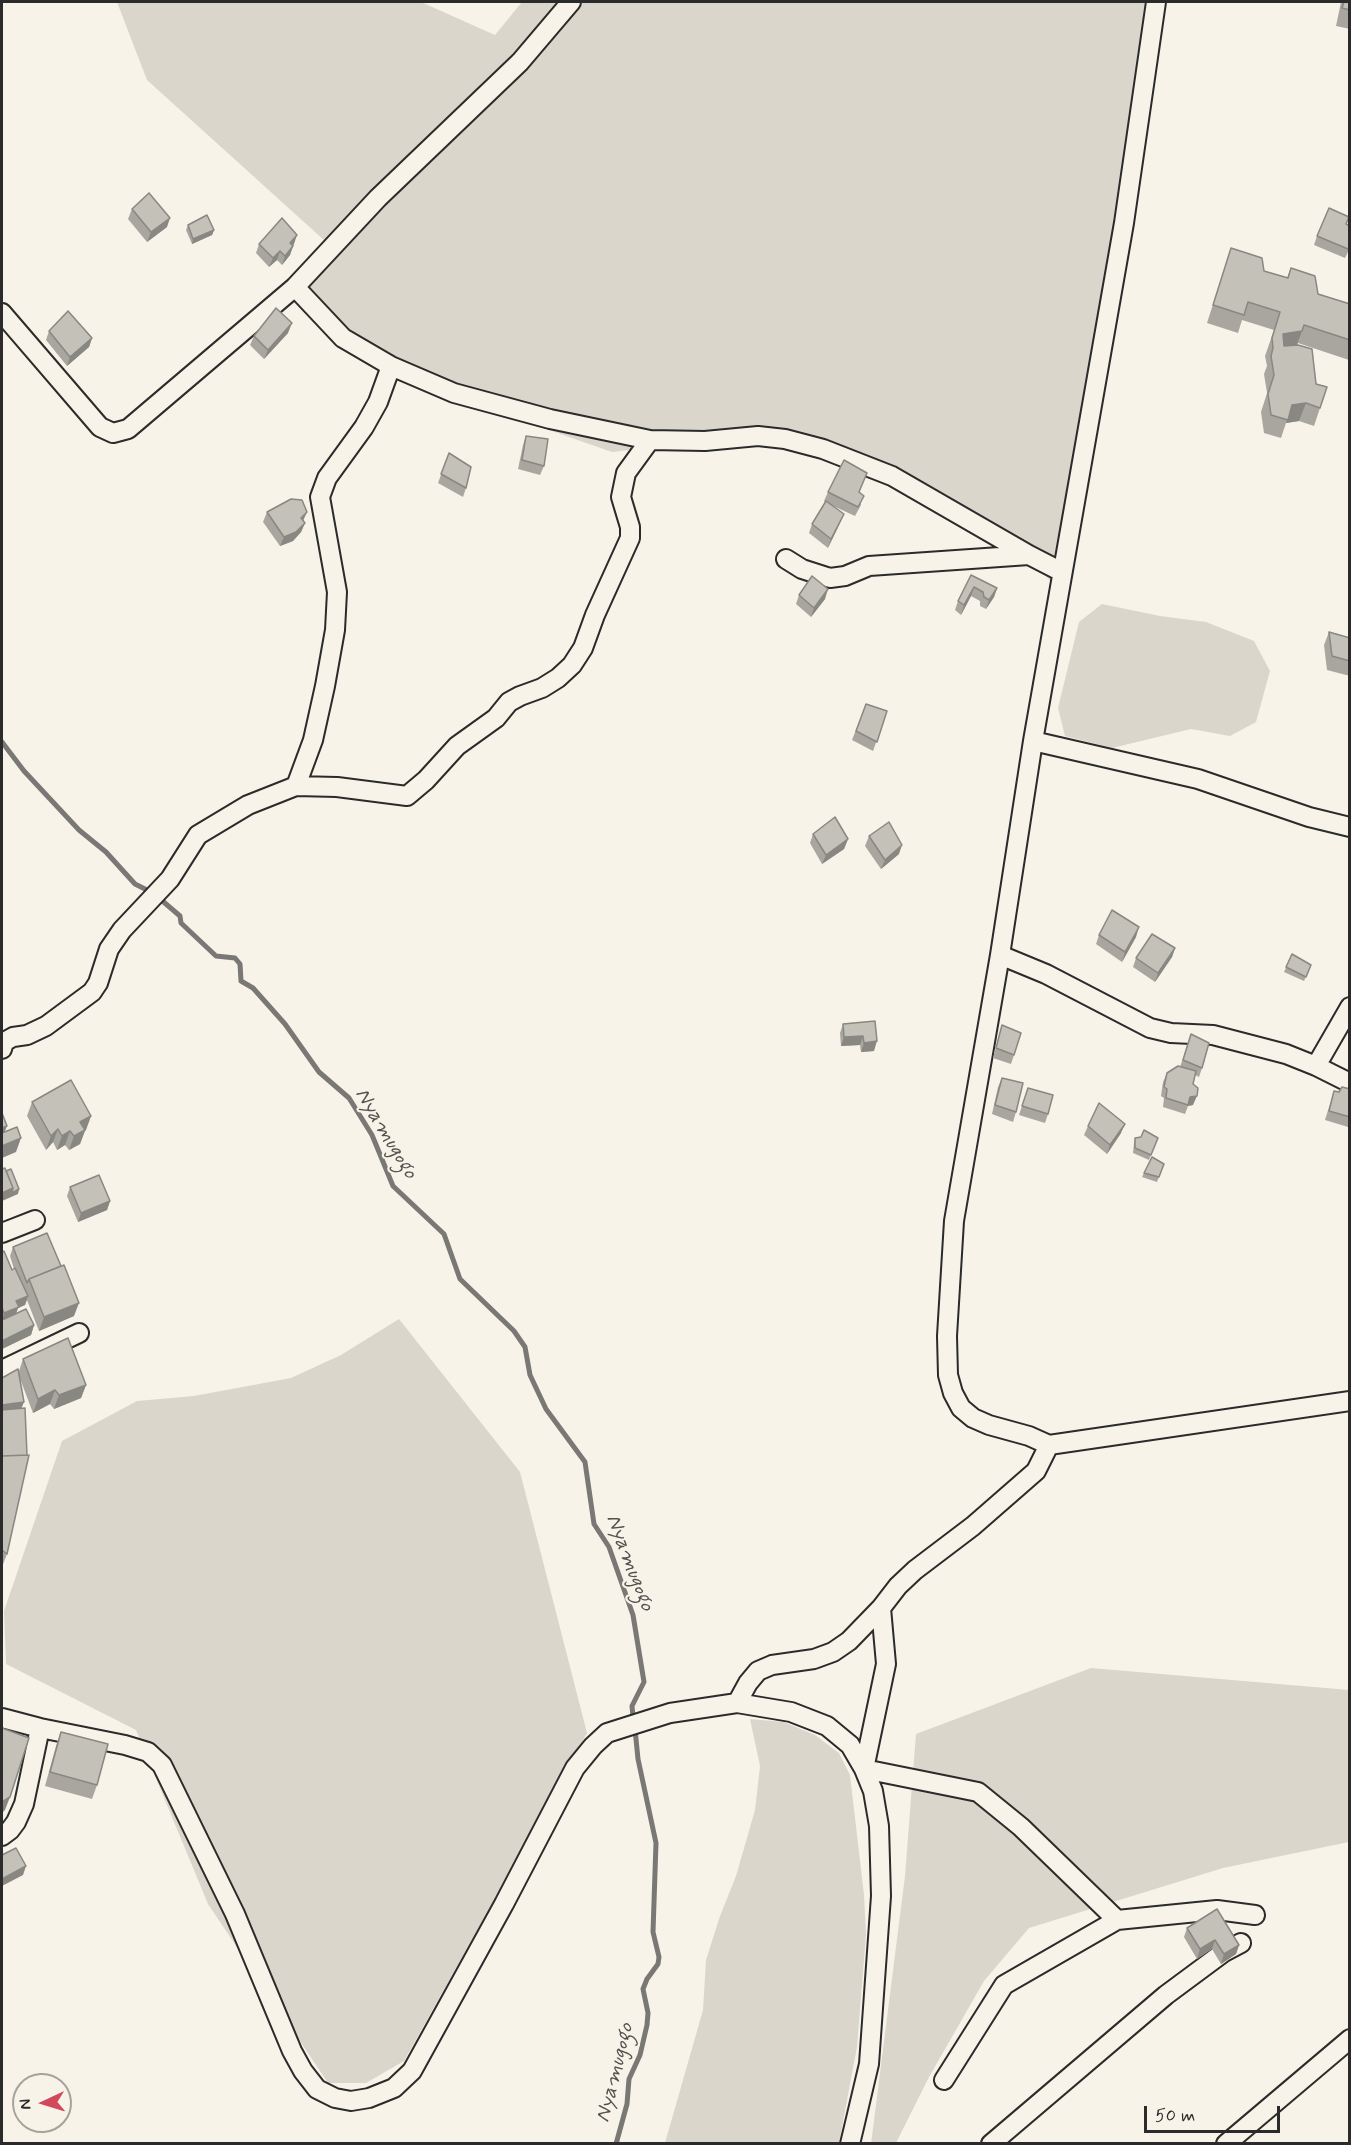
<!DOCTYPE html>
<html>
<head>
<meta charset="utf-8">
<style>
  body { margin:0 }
  #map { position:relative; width:1351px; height:2145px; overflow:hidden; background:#f7f3e8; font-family:Mynerve,sans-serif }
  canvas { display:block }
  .frame { position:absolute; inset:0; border:3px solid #2b2b2b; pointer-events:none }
  .north { position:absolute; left:12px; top:2073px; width:60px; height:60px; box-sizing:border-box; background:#f7f3e8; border:2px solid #a5a39c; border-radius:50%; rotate:266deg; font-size:16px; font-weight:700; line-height:24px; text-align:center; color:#2b2b2b }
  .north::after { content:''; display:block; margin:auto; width:21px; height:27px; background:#d1495b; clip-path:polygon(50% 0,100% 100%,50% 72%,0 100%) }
  .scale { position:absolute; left:1144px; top:2106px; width:136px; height:27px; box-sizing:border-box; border:3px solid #2b2b2b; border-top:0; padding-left:8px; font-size:18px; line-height:21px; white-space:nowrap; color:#2b2b2b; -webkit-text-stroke:4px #f7f3e8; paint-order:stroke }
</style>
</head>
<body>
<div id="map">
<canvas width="1351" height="2145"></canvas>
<div class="frame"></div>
<div class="north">N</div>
<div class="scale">50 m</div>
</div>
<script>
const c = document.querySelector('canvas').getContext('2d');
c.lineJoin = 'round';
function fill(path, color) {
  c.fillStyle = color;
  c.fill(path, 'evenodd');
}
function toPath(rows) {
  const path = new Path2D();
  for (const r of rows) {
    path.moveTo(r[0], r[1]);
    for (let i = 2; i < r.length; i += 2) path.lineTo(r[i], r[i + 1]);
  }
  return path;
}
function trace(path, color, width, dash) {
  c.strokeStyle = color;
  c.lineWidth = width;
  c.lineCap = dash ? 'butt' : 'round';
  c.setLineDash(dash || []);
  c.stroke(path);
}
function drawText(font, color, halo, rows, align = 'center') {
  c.font = font + ' Mynerve,sans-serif';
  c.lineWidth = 4.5;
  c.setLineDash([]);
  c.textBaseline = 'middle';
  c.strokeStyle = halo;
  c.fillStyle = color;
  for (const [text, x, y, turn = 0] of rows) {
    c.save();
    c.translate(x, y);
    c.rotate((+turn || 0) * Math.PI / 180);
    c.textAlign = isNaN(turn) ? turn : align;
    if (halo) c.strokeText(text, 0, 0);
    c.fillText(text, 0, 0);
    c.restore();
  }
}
fill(toPath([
  [117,2,421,2,495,35,522,2,1155,2,1061,592,1041,571,874,474,752,436,612,452,377,370,287,282,325,241,147,80],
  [1102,604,1160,616,1206,622,1254,641,1270,671,1256,722,1230,736,1191,729,1112,748,1065,736,1058,708,1079,622],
  [399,1319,520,1472,587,1733,404,2061,366,2083,328,2083,208,1904,136,1730,6,1664,4,1611,62,1441,137,1401,194,1396,291,1378,341,1355],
  [1091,1668,1349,1690,1349,1842,1223,1868,1029,1928,984,1981,929,2077,896,2143,871,2144,905,1876,916,1734],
  [750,1719,784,1722,815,1735,839,1753,850,1775,864,1895,866,1935,857,2047,839,2143,665,2143,703,2010,706,1960,720,1916,736,1876,755,1810,760,1766]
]), '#dad6cc');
trace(toPath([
  [2,742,24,771,79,830,106,852,135,884,151,892],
  [159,898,180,916,181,923,216,956,235,958,240,964,241,981,253,988,285,1024,319,1072,349,1098,372,1135,393,1186,444,1234,460,1279,514,1331,525,1347,530,1375,546,1409,585,1462,594,1524,609,1547,633,1615,644,1682,632,1706,633,1717],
  [616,2144,627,2104,629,2079,640,2055,647,2025,648,2013,643,1989,647,1979,658,1964,659,1957,653,1932,656,1843,638,1759,635,1729]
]), '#7a7874', 5);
const minor = toPath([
  [1156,2,1124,223,1033,741,1000,955,954,1221,947,1336,948,1375,953,1393,961,1408,973,1418,989,1425,1029,1436,1049,1445,1350,1401],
  [295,287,343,338,391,366,454,393,550,419,650,440,705,441,758,436,785,439,823,449,892,476,1029,555,1062,572],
  [2,313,100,427,113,433,128,429,295,287,378,198,520,62,571,2],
  [786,559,802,569,830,578,845,576,869,566,1029,555],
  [1033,741,1198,779,1309,817,1350,827],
  [296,786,337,787,407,796,426,780,457,746,496,718,509,702,520,696,542,688,558,678,572,665,583,648,595,615,630,538,630,527,621,497,626,473,650,440],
  [1000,955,1046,974,1150,1028,1171,1033,1213,1035,1286,1054,1316,1066,1350,1083],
  [2,1049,4,1042,13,1037,27,1035,46,1026,92,992,98,983,109,949,122,930,170,879,198,835,248,805,296,786,313,740,325,686,335,630,337,592,320,497,327,478,364,427,378,402,391,366],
  [1316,1066,1350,1007],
  [2,1233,35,1220],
  [2,1370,79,1333],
  [881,1608,886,1664,864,1769,978,1792,1021,1827,1117,1920],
  [737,1703,748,1683,758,1671,772,1665,814,1659,833,1652,849,1641,881,1608,898,1586,915,1570,973,1526,1036,1471,1049,1445],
  [2,1718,40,1728,125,1745,148,1752,162,1765,235,1914,292,2051,303,2071,317,2089,335,2098,351,2101,369,2098,394,2088,412,2071,504,1904,575,1768,593,1746,607,1733,670,1713,737,1703,791,1712,827,1726,850,1745,864,1769,873,1791,879,1826,881,1896,869,2064,850,2144],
  [2,1836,10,1830,16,1822,24,1804,40,1728],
  [944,2080,1004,1985,1117,1920,1217,1910,1255,1915],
  [991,2144,1166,1995,1224,1952,1241,1943],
  [1226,2144,1350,2039]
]);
trace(minor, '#2b2b2b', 22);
trace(minor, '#f7f3e8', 18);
fill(toPath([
  [1341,2,1350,2,1350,29,1336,26],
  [132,209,167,227,147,242,128,219],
  [1349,217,1346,225,1350,226,1350,248,1345,258,1314,245,1317,236],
  [188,225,214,230,212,235,192,244,186,230],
  [259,244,294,244,290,255,282,265,277,260,269,267,256,253],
  [1231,248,1264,271,1287,278,1291,268,1318,294,1350,304,1349,360,1298,343,1297,345,1316,384,1320,408,1314,426,1299,421,1286,423,1281,438,1264,433,1261,412,1267,393,1264,374,1267,366,1265,356,1274,330,1242,320,1238,333,1207,323],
  [49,331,92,338,89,347,67,366,46,340],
  [288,333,264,359,250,345,254,336],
  [526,436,544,466,540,475,518,469,523,445],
  [449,453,466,488,463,497,438,483],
  [828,492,859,492,861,505,855,516,829,504,844,514,840,523,828,548,809,533,812,524,825,502,824,501],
  [267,512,305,523,301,532,293,541,280,546,263,522],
  [971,575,997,588,994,597,986,609,980,606,980,601,971,596,961,615,955,610,958,601],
  [799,595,825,599,811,617,796,604],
  [1329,632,1350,638,1350,676,1327,670,1324,645],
  [866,704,887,711,873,751,852,740],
  [813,834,848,839,844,849,822,864,810,843],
  [869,836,899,854,881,869,865,846],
  [1099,935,1136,937,1122,962,1096,944],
  [1175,948,1172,957,1155,982,1133,967,1136,958],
  [1292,954,1311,965,1304,981,1284,972],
  [875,1021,874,1051,861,1052,860,1045,841,1046,840,1033,843,1024],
  [1002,1025,1014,1055,1011,1064,993,1058],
  [1191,1034,1202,1068,1199,1077,1195,1075,1193,1084,1193,1105,1188,1106,1185,1114,1163,1107,1164,1098,1161,1096,1163,1082,1167,1073,1180,1067],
  [1002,1078,1016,1112,1013,1122,992,1114,998,1087],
  [1028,1088,1048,1114,1045,1123,1019,1115],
  [1350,1089,1350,1123,1348,1127,1325,1120,1334,1091,1339,1092],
  [32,1102,91,1116,80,1144,69,1150,65,1145,57,1150,53,1142,46,1150,27,1116],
  [1088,1126,1121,1133,1107,1154,1084,1135],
  [1135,1138,1158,1138,1149,1160,1133,1153,1134,1143],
  [1164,1164,1157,1182,1142,1177,1144,1173],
  [70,1187,110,1201,107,1210,78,1222,67,1196],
  [13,1247,74,1316,39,1331,27,1300,25,1305,18,1308,16,1314,34,1325,31,1335,2,1349,2,1253,12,1270,14,1269,10,1256],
  [23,1359,86,1385,81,1398,54,1409,50,1404,33,1413,19,1376,24,1402,21,1409,7,1554,2,1567,2,1378,19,1371],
  [61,1732,97,1785,92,1799,45,1786,56,1746],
  [1187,1928,1239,1945,1236,1954,1221,1964,1212,1949,1197,1959,1184,1937]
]), '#a9a69f');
fill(toPath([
  [170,218,167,227,147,242,151,232],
  [214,230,212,235,192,244,193,239],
  [297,235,294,244,287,252,290,243],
  [293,246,290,255,282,265,285,256],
  [280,251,277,260,269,267,273,258],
  [292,323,288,333,264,359,268,350],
  [1302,331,1295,350,1276,352,1283,334],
  [92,338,89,347,67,366,70,357],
  [1306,403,1299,421,1286,423,1292,405],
  [307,512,303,521,301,518],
  [844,514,840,523,828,548,831,539],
  [305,523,301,532,293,541,280,546,284,537],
  [974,587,971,596,961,615,964,605],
  [997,588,994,597,986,609,989,600],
  [828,589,825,599,811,617,814,608],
  [848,839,844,849,822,864,826,855],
  [902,845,899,854,881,869,885,860],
  [1139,927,1136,937,1122,962,1125,952],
  [1175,948,1172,957,1155,982,1158,973],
  [863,1036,860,1045,841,1046,844,1037],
  [877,1041,874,1051,861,1052,864,1043],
  [1197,1096,1193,1105,1187,1106,1190,1097],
  [91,1116,86,1130,75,1135,80,1122],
  [1125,1124,1121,1133,1107,1154,1110,1145],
  [7,1126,2,1139,2,1128],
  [58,1129,53,1142,46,1150,51,1136],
  [85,1130,80,1144,69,1150,74,1136],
  [70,1131,65,1145,57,1150,62,1136],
  [21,1138,16,1152,2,1158,2,1146],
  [13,1188,19,1189,18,1194,2,1201,2,1193],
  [110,1201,107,1210,78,1222,81,1213],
  [28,1296,25,1305,18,1308,15,1316,2,1321,4,1313,16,1301],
  [79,1303,74,1316,39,1331,44,1317],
  [34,1325,31,1335,2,1349,2,1341],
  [86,1385,81,1398,54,1409,59,1395],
  [55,1390,50,1404,33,1413,38,1399],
  [24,1402,20,1411,2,1414,2,1405],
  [10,1797,5,1810,2,1813,2,1802],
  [26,1866,23,1875,2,1886,2,1879],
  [1215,1940,1212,1949,1197,1959,1200,1949],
  [1239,1945,1236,1954,1221,1964,1224,1954]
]), '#898782');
const building = toPath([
  [1344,2,1350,2,1350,10,1342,8,1344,2],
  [149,193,170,218,151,232,132,209,149,193],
  [1329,208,1349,217,1346,224,1350,226,1350,247,1348,249,1317,236,1329,208],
  [207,215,214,230,193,239,188,225,207,215],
  [282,218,297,235,290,243,293,246,285,256,280,251,273,258,259,244,282,218],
  [1231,248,1262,258,1264,271,1288,278,1291,268,1315,276,1318,294,1350,304,1350,340,1304,325,1302,331,1283,334,1284,346,1298,345,1312,349,1316,384,1327,387,1320,408,1306,403,1292,405,1288,420,1271,415,1268,394,1274,375,1271,356,1273,348,1272,338,1280,312,1248,302,1244,315,1213,305,1231,248],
  [276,308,292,323,268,350,254,336,276,308],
  [68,311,92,338,70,357,49,331,68,311],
  [526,436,548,439,544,466,522,460,526,436],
  [449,453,471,467,466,488,441,474,449,453],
  [844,460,867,473,859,492,864,496,858,507,828,492,844,460],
  [291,499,302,500,307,512,301,518,305,523,296,532,284,537,267,512,291,499],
  [826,501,844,514,831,539,812,524,826,501],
  [971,575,997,588,989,600,984,597,983,592,974,587,964,605,958,601,971,575],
  [812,576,828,589,814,608,799,595,812,576],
  [1329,632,1350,638,1350,661,1332,656,1329,632],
  [866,704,887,711,877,742,856,731,866,704],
  [835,817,848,839,826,855,813,834,835,817],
  [889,822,902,845,885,860,869,836,889,822],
  [1112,910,1139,927,1125,952,1099,935,1112,910],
  [1152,934,1175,948,1158,973,1136,958,1152,934],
  [1292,954,1311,965,1306,977,1286,967,1292,954],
  [875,1021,877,1041,864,1043,863,1036,844,1037,843,1024,875,1021],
  [1002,1025,1021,1033,1014,1055,996,1048,1002,1025],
  [1191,1034,1209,1043,1202,1068,1183,1060,1191,1034],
  [1178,1066,1196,1071,1193,1084,1198,1088,1197,1096,1190,1097,1188,1105,1166,1098,1167,1089,1164,1087,1167,1073,1178,1066],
  [1002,1078,1023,1083,1016,1112,995,1105,1002,1078],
  [71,1080,91,1116,80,1122,85,1130,74,1136,70,1131,62,1136,58,1129,51,1136,32,1102,71,1080],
  [1342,1087,1350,1089,1350,1117,1329,1111,1334,1091,1339,1092,1342,1087],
  [1028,1088,1053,1095,1048,1114,1022,1106,1028,1088],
  [1099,1103,1125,1124,1110,1145,1088,1126,1099,1103],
  [2,1113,7,1126,2,1128,2,1113],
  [17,1127,21,1138,2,1146,2,1133,17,1127],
  [1144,1130,1158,1138,1151,1155,1135,1148,1135,1138,1141,1137,1144,1130],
  [1152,1157,1164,1164,1159,1177,1144,1173,1152,1157],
  [5,1168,13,1188,2,1193,2,1169,5,1168],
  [11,1169,19,1189,12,1193,13,1188,6,1171,11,1169],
  [99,1175,110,1201,81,1213,70,1187,99,1175],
  [47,1233,61,1266,29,1279,27,1283,13,1247,47,1233],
  [4,1251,12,1270,15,1268,28,1296,16,1301,19,1307,4,1313,2,1308,2,1253,4,1251],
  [64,1265,79,1303,44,1317,29,1279,64,1265],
  [26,1309,34,1325,2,1341,2,1320,26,1309],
  [68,1338,86,1385,59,1395,55,1390,38,1399,23,1359,68,1338],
  [18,1369,24,1402,2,1405,2,1378,18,1369],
  [25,1408,27,1455,2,1456,2,1410,25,1408],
  [29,1455,7,1554,2,1550,2,1456,29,1455],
  [2,1728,29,1738,10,1797,2,1802,2,1728],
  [61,1732,108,1744,97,1785,50,1772,61,1732],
  [16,1848,26,1866,2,1879,2,1855,16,1848],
  [1217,1909,1239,1945,1224,1954,1215,1940,1200,1949,1187,1928,1217,1909]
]);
fill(building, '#c4c1b9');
trace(building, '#898782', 1.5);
drawText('italic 21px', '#53524f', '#f7f3e8', [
  ["Nyamugogo",385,1134,59],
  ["Nyamugogo",629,1563,69],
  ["Nyamugogo",616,2073,-76]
]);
</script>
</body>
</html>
